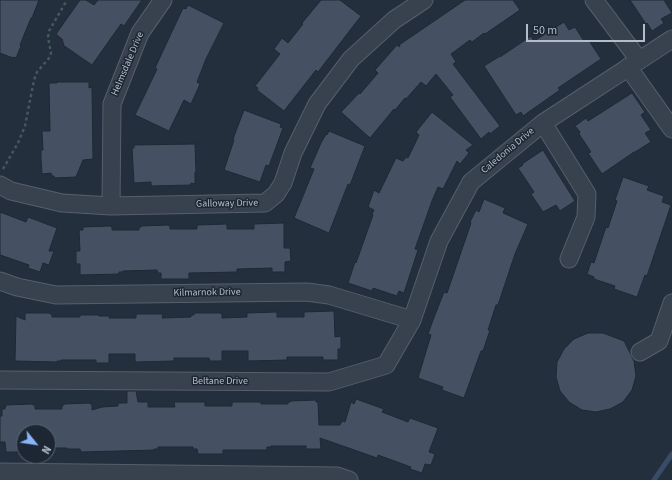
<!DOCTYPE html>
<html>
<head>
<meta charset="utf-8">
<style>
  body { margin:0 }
  #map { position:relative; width:672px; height:480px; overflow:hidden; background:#242f3e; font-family:"Source Sans 3",sans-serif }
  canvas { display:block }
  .north { position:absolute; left:16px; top:424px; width:40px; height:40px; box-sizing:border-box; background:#1d2633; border:1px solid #59626f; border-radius:50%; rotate:120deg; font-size:11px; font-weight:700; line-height:16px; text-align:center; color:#b4bcc9 }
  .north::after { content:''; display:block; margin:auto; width:14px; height:18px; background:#8ab4f8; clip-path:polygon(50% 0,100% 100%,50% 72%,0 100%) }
  .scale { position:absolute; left:526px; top:24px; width:119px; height:18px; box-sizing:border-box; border:2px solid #b4bcc9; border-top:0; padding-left:5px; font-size:12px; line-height:14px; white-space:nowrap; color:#b4bcc9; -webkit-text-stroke:3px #1d2633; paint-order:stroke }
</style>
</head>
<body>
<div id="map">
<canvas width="672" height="480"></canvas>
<div class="north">N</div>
<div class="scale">50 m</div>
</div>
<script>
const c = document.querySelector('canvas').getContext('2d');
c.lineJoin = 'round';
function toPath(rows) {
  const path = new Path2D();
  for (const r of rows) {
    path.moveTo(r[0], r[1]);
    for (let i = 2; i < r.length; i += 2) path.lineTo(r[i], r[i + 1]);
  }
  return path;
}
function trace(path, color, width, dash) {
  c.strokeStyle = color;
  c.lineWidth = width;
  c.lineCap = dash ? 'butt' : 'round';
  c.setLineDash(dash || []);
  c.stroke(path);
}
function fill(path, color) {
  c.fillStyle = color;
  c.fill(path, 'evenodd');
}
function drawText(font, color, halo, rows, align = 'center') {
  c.font = font + ' "Source Sans 3",sans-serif';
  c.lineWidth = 3;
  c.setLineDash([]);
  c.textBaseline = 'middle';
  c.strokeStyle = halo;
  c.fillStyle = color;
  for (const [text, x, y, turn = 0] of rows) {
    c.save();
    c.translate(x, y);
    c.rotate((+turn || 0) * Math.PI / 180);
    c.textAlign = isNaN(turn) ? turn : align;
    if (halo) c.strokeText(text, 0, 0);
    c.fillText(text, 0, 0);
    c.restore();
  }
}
trace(toPath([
  [654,480,672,454]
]), '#394c67', 5);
const building = toPath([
  [0,0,39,0,32,18,31,18,20,45,21,46,16,58,13,57,13,58,0,53,0,0],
  [80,0,86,0,94,5,98,0,142,0,124,26,121,24,92,65,63,45,64,43,62,42,63,40,56,34,80,0],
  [321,0,340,0,361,16,318,72,316,70,284,111,257,90,258,88,255,86,280,54,274,49,282,38,288,43,303,24,302,23,321,0],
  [465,0,513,0,520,10,485,34,484,33,472,42,470,40,451,54,456,62,453,64,500,126,490,134,489,132,481,139,450,97,453,95,436,74,426,86,421,82,406,99,405,98,395,110,394,109,370,138,341,112,359,93,360,94,378,73,375,70,397,45,400,47,399,45,465,0],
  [630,0,664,0,672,13,661,19,664,23,652,31,647,23,646,24,630,0],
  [188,5,224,23,206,59,197,82,200,84,191,104,184,100,169,131,135,115,157,69,155,68,183,8,186,9,188,5],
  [564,22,569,30,575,27,584,41,588,39,601,59,558,88,560,90,523,116,521,112,516,115,484,66,500,56,500,57,531,36,534,41,564,22],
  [57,82,89,82,89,88,92,87,93,159,83,160,76,177,54,178,54,176,52,176,51,173,42,174,41,157,41,150,43,150,42,131,50,131,49,83,57,83,57,82],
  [632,93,645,112,641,115,651,130,645,133,651,142,635,152,634,152,602,174,588,153,591,152,579,134,580,132,575,126,586,118,588,121,632,93],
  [244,110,281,124,280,127,283,128,269,166,266,165,260,182,224,170,234,140,233,139,244,110],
  [432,112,473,145,466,150,469,153,460,164,457,161,443,189,438,187,432,201,415,249,418,250,404,293,399,291,397,296,373,288,372,291,348,283,355,262,356,263,373,215,372,214,374,210,368,207,374,190,379,193,396,158,403,161,406,157,408,158,419,135,416,132,432,112],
  [329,131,365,146,350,185,348,184,329,233,294,218,314,169,310,168,321,143,326,134,327,135,329,131],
  [195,144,196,172,195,172,195,184,191,183,191,185,151,186,151,182,134,183,132,148,134,148,134,145,195,144],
  [543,150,575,201,560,211,556,205,543,212,531,194,534,192,518,168,523,165,522,164,543,150],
  [623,177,649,186,647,190,664,196,662,202,671,205,647,276,645,275,637,297,614,289,615,286,594,279,594,277,587,274,591,262,594,263,606,227,608,228,617,201,615,200,623,177],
  [484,199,505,208,503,213,528,224,515,254,498,305,496,305,488,330,490,330,483,351,481,351,464,398,442,390,443,387,418,378,431,335,428,334,433,320,444,292,447,293,471,223,470,222,476,210,479,212,484,199],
  [0,212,26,222,28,217,57,228,49,251,54,251,49,265,43,263,40,272,28,268,29,265,0,255,0,212],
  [284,223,284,248,290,248,291,261,285,262,285,272,272,272,272,268,237,269,237,272,189,273,189,279,161,279,161,273,158,273,157,270,123,271,123,272,119,272,119,274,80,275,80,264,76,264,76,251,80,251,79,230,83,230,83,227,110,226,112,227,112,230,139,230,139,227,141,227,141,226,168,225,170,226,170,229,197,229,197,225,227,224,227,229,254,229,254,224,284,223],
  [334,311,335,337,341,336,341,349,338,349,338,360,323,360,323,357,287,357,287,360,248,361,248,351,222,351,222,361,210,361,209,358,174,358,174,361,135,362,135,354,109,354,109,363,96,363,96,360,61,360,61,361,57,361,57,362,15,361,16,316,25,320,25,313,50,313,50,314,52,314,52,317,80,317,80,315,99,315,99,316,110,316,109,318,136,318,136,314,163,314,162,318,191,317,191,315,194,315,194,313,220,313,222,314,222,318,247,317,247,313,277,312,277,317,304,317,304,312,334,311],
  [588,333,603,333,624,341,634,361,636,376,632,390,623,402,610,409,596,412,582,410,569,402,560,391,556,377,557,362,564,349,574,339,588,333],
  [127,391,136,391,138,402,148,402,148,407,175,407,174,402,205,402,205,406,232,406,232,402,261,402,261,404,288,404,288,402,290,402,290,401,316,400,316,402,318,402,319,425,340,425,342,421,345,422,351,402,354,404,356,399,384,409,382,412,408,422,410,418,438,428,429,452,435,454,431,465,425,464,422,473,410,469,411,467,378,455,377,458,320,438,321,449,306,449,306,446,271,446,271,447,267,447,267,450,223,450,223,454,198,454,197,449,193,449,193,447,158,447,158,449,154,449,154,450,81,452,80,449,67,449,67,448,48,448,48,432,24,432,24,449,18,449,18,452,6,452,5,442,0,442,0,416,2,416,2,409,5,409,6,405,33,404,33,405,35,405,35,409,62,409,62,405,64,405,64,404,90,403,90,404,92,404,92,410,102,407,118,406,118,403,127,403,127,391]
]);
fill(building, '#455162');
trace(building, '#1f2835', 1);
const minor = toPath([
  [594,0,639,60],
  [628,67,672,129],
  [543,123,587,194,586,217,569,259],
  [0,185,11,191,62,203,111,206,265,203,276,194,283,183,293,153,317,104,351,59,394,20,424,0],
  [111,206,112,104,140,33,163,0],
  [0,281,17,287,56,295,307,292,329,295,412,320],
  [640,352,659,341,672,303],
  [0,380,329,382,386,365,412,320,439,241,471,182,543,123,672,39],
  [0,472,337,476,349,480]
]);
trace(minor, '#565f6c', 19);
trace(toPath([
  [3,169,18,143,25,126,34,80,37,72,50,57,51,53,48,37,49,31,67,0]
]), '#44595c', 2.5, [3, 3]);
trace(minor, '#38414e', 17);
drawText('10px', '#b4bcc9', '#1d2633', [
  ["Helmsdale Drive",128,64,-67],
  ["Caledonia Drive",508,151,-40],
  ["Galloway Drive",227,204,-1],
  ["Kilmarnok Drive",207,293,-1],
  ["Beltane Drive",220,382]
]);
</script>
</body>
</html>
